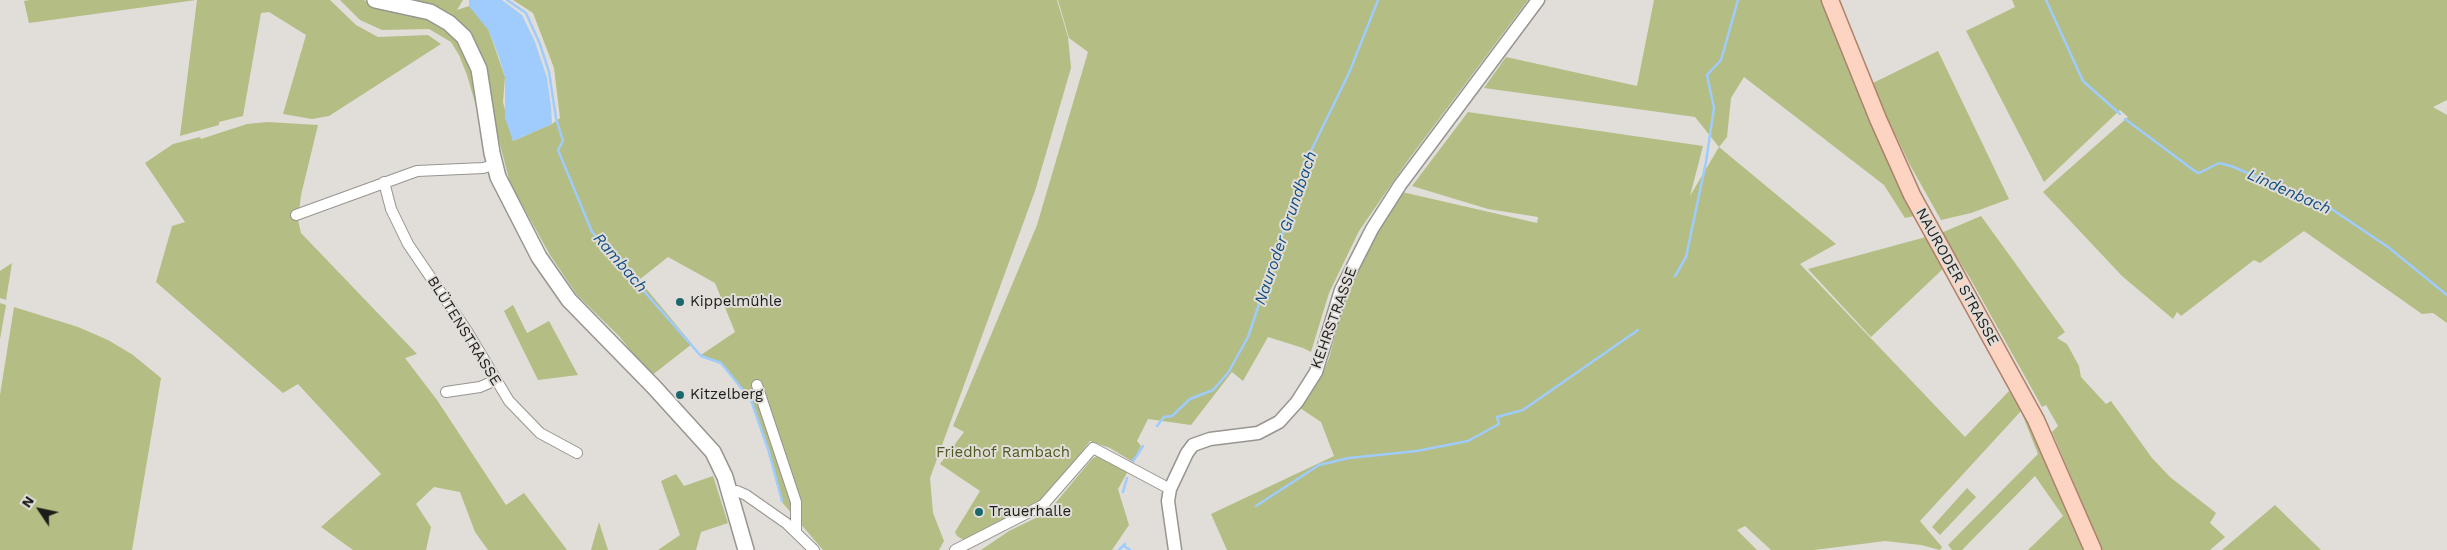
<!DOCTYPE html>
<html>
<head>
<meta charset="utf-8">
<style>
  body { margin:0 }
  #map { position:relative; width:2447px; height:550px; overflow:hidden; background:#e1ded9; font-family:"Work Sans",sans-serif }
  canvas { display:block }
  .north { position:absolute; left:15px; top:485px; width:50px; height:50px; -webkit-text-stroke:4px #e1ded9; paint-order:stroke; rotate:304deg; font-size:14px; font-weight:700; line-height:20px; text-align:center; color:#1d1c1a }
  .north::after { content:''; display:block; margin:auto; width:18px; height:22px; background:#1d1c1a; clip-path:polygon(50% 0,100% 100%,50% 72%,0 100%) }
</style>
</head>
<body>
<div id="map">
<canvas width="2447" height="550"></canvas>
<div class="north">N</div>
</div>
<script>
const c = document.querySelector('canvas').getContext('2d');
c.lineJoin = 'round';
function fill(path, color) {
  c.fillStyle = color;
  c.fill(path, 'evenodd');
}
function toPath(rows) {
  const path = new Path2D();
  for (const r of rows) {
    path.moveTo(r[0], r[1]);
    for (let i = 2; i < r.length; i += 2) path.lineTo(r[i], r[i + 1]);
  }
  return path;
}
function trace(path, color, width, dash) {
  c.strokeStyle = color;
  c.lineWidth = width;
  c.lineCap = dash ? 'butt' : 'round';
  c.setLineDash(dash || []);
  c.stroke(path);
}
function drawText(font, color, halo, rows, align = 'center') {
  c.font = font + ' "Work Sans",sans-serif';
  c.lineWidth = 4;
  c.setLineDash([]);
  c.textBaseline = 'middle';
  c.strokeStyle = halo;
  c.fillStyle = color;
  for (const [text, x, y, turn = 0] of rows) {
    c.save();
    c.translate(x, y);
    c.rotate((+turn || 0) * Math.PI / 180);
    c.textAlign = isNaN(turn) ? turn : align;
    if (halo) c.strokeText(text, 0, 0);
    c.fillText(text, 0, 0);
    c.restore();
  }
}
fill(toPath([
  [29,0,196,0,29,23,24,1],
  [197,0,330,0,356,25,378,37,428,35,441,44,329,116,312,119,283,114,306,35,269,12,261,13,243,116,219,122,219,125,180,136],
  [340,0,364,0,375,6,416,14,437,21,459,41,470,61,480,120,467,75,459,55,451,42,429,29,382,30,360,20],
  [400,0,463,0,457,10,469,6,481,18,489,31,505,77,503,102,513,141,552,124,560,118,554,68,533,13,513,0,1057,0,1068,37,1071,68,1035,191,930,478,933,513,944,541,939,550,823,550,781,501,769,451,751,399,721,362,701,355,735,332,715,283,668,257,639,280,692,344,651,376,619,336,577,295,550,255,510,183,474,44],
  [1058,0,1528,0,1406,163,1359,231,1329,293,1311,352,1303,348,1268,337,1243,381,1232,372,1191,425,1148,419,1137,441,1141,446,1133,462,1110,448,1090,441,1043,503,965,541,957,536,955,532,980,491,940,464,964,432,953,426,1037,225,1088,52,1069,38],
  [1654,0,1821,0,1871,123,1914,216,1905,218,1884,185,1744,77,1731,98,1727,137,1719,147,1836,244,1800,264,1965,437,2009,391,2021,410,2044,452,2084,550,2028,550,2063,516,2035,476,1962,550,1952,550,1948,545,2038,454,2021,411,1920,521,1942,547,1940,550,1921,545,1885,541,1814,550,1771,550,1745,526,1737,530,1757,550,1227,550,1211,514,1334,456,1321,422,1300,408,1322,376,1329,358,1341,314,1365,254,1402,192,1537,223,1538,217,1488,209,1412,186,1468,112,1703,146,1690,196,1719,147,1695,117,1484,88,1506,57,1637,86],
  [2012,0,2447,0,2447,100,2433,107,2447,115,2447,323,2433,313,2422,314,2304,231,2260,263,2254,260,2181,316,2177,312,2173,319,2122,276,2043,192,2128,117,2120,110,2044,182,1966,31,2015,7],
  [1938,51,2009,199,1971,213,1941,220,1910,165,1871,84],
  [268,122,318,125,301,195,298,220,301,233,417,354,405,358,437,400,506,505,524,493,567,550,488,550,475,532,460,492,434,487,416,504,431,527,426,550,353,550,321,527,381,474,298,384,283,393,156,282,172,226,185,222,145,163,173,144,200,137,201,139,247,124],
  [1981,216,2065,332,2057,338,2067,344,2079,366,2081,377,2106,404,2111,401,2152,458,2170,477,2216,513,2210,523,2225,537,2210,550,2102,550,2052,432,2058,426,2046,405,2042,407,1970,278,1941,233],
  [1926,237,1945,267,1871,337,1808,269],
  [12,263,6,300,0,298,0,271],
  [0,303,6,305,0,339],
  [513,305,527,333,549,321,578,375,538,380,504,311],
  [14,307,78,327,108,340,133,355,161,378,132,550,0,550,0,395],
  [1097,456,1128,471,1118,489,1129,525,1112,550,981,550,1009,531,1048,512,1092,459],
  [676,474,684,486,713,476,728,523,701,532,696,550,658,550,680,535,661,481],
  [1967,488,1976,497,1940,535,1932,527],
  [2275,505,2321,550,2222,550],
  [599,522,608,550,591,550]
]), '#b4bd83');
fill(toPath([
  [469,0,502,0,522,15,535,42,547,78,551,106,552,124,513,141,505,118,505,77,499,57,489,31,469,6]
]), '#9fccfc');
trace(toPath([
  [507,0,526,13,540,44,549,72,556,118,563,141,558,150,592,232,701,356,721,363,751,400,769,452,782,501],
  [2046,0,2083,81,2120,114],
  [2125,119,2196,172,2199,173,2219,163,2231,166,2330,208,2388,247,2447,295],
  [1675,276,1686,257,1706,162,1714,108,1707,75,1721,60,1738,0],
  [1157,426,1164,417,1172,416,1190,399,1213,390,1228,373,1248,337,1309,155,1349,73,1378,0],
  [1132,463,1143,446],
  [1123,492,1127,478],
  [1256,506,1319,465,1349,458,1417,451,1468,441,1499,424,1497,417,1523,410,1638,330],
  [1124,546,1130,550],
  [1119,550,1125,544]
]), '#9fccfc', 2.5);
const minor = toPath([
  [384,182,391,209,408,244,467,331,509,401,540,433,577,453],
  [296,215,417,171,483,168,494,165],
  [757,385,796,502,796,532],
  [446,392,480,387,496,380],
  [729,491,737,491,746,495,786,523,814,550],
  [955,550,1043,505,1093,448,1170,489]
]);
const tertiary = toPath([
  [1175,550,1168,501,1170,489,1187,453,1193,445,1210,439,1258,433,1279,422,1297,402,1316,372,1341,290,1372,229,1400,185,1538,0]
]);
const secondary = toPath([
  [375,0,430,12,449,23,464,37,479,69,492,153,498,177,539,257,569,300,654,387,713,452,725,477,746,550]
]);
const primary = toPath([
  [1830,0,1878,119,1912,195,2036,420,2093,550]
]);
trace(minor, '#989590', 12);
trace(tertiary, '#989590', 15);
trace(secondary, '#989590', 18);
trace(primary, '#ad816c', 19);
trace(minor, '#fff', 10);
trace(tertiary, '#fff', 12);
trace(secondary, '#fff', 15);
trace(primary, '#fdd4c1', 16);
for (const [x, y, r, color] of [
  [680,302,5,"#1b676e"],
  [680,395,5,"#1b676e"],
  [979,512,5,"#1b676e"]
]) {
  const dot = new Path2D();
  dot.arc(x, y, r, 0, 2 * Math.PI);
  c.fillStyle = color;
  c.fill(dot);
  trace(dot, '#e1ded9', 2);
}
drawText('15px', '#1d1c1a', '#e1ded9', [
  ["NAURODER STRASSE",1957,277,61],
  ["KEHRSTRASSE",1334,318,-70],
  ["BLÜTENSTRASSE",464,331,58]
]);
drawText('15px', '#1d1c1a', '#e1ded9', [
  ["Kippelmühle",690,302],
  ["Kitzelberg",690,395],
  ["Trauerhalle",989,512]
], 'left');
drawText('15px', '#51581f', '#e1ded9', [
  ["Friedhof Rambach",1003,453]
]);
drawText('italic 16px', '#104d82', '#e1ded9', [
  ["Lindenbach",2289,192,24],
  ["Nauroder Grundbach",1286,228,-71],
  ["Rambach",620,263,49]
]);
</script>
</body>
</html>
